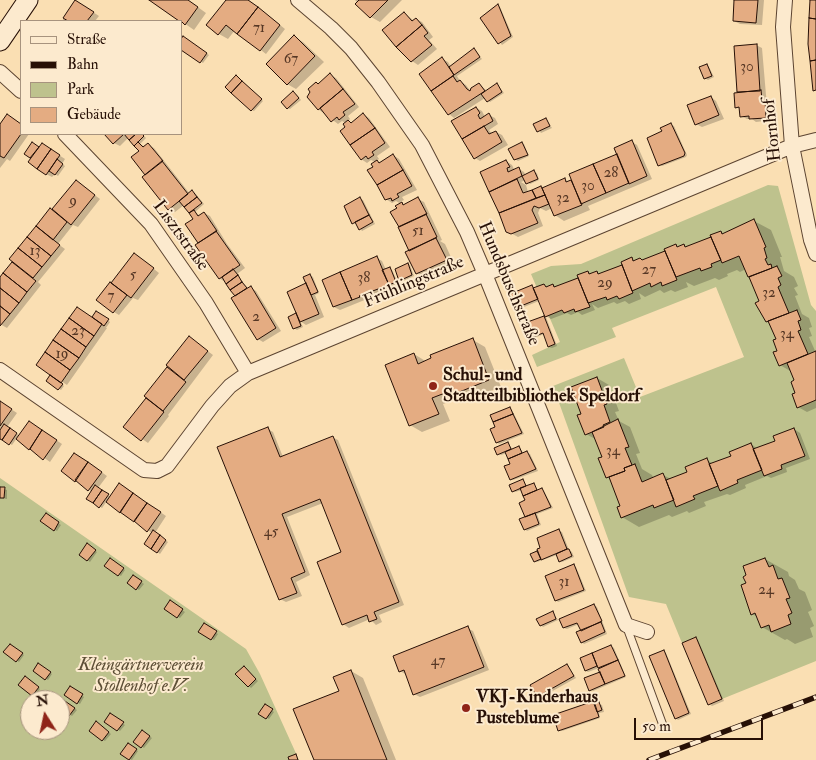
<!DOCTYPE html>
<html>
<head>
<meta charset="utf-8">
<style>
  body { margin:0 }
  #map { position:relative; width:816px; height:760px; overflow:hidden; background:#fadfb3; font-family:"IM FELL Double Pica",serif }
  canvas { display:block }
  .legend { position:absolute; left:20px; top:20px; width:162px; height:115px; box-sizing:border-box; background:#fceace; border:1px solid #a7937e; margin:0; padding:6px 9px; list-style:none; font-size:15px; color:#271006 }
  .legend li { display:flex; align-items:center; gap:10px; height:25px }
  .legend b { width:25px; border:1px solid #a7937e }
  .north { position:absolute; left:20px; top:690px; width:50px; height:50px; box-sizing:border-box; background:#fceace; border:1px solid #a7937e; border-radius:50%; rotate:350deg; font-size:14px; font-weight:700; line-height:20px; text-align:center; color:#271006 }
  .north::after { content:''; display:block; margin:auto; width:18px; height:22px; background:#8f2418; clip-path:polygon(50% 0,100% 100%,50% 72%,0 100%) }
  .scale { position:absolute; left:634px; top:718px; width:129px; height:22px; box-sizing:border-box; border:2px solid #271006; border-top:0; padding-left:6px; font-size:15px; line-height:18px; white-space:nowrap; color:#271006; -webkit-text-stroke:4px #fceace; paint-order:stroke }
</style>
</head>
<body>
<div id="map">
<canvas width="816" height="760"></canvas>
<ul class="legend">
<li><b style="height:6px;background:#fceace"></b>Straße</li>
<li><b style="height:6px;background:#271006"></b>Bahn</li>
<li><b style="height:14px;background:#bec28d"></b>Park</li>
<li><b style="height:14px;background:#e4ac82"></b>Gebäude</li>
</ul>
<div class="north">N</div>
<div class="scale">50 m</div>
</div>
<script>
const c = document.querySelector('canvas').getContext('2d');
c.lineJoin = 'round';
function fill(path, color) {
  c.fillStyle = color;
  c.fill(path, 'evenodd');
}
function toPath(rows) {
  const path = new Path2D();
  for (const r of rows) {
    path.moveTo(r[0], r[1]);
    for (let i = 2; i < r.length; i += 2) path.lineTo(r[i], r[i + 1]);
  }
  return path;
}
function trace(path, color, width, dash) {
  c.strokeStyle = color;
  c.lineWidth = width;
  c.lineCap = dash ? 'butt' : 'round';
  c.setLineDash(dash || []);
  c.stroke(path);
}
function drawText(font, color, halo, rows, align = 'center') {
  c.font = font + ' "IM FELL Double Pica",serif';
  c.lineWidth = 4;
  c.setLineDash([]);
  c.textBaseline = 'middle';
  c.strokeStyle = halo;
  c.fillStyle = color;
  for (const [text, x, y, turn = 0] of rows) {
    c.save();
    c.translate(x, y);
    c.rotate((+turn || 0) * Math.PI / 180);
    c.textAlign = isNaN(turn) ? turn : align;
    if (halo) c.strokeText(text, 0, 0);
    c.fillText(text, 0, 0);
    c.restore();
  }
}
fill(toPath([
  [768,185,778,186,811,305,816,311,816,661,722,699,696,637,682,643,666,604,629,597,553,386,624,358,640,397,744,357,716,287,612,328,616,337,537,367,532,355,560,342,531,274,551,266,581,264],
  [0,478,246,649,260,674,299,760,0,760],
  [30,700,60,700,60,730,30,730]
]), '#bec28d');
fill(toPath([
  [151,0,188,0,206,13,194,30],
  [226,0,249,0,285,29,266,54,235,30,228,39,219,34],
  [355,0,402,0,380,22,371,17],
  [735,0,764,0,762,25,740,24,734,21],
  [76,1,99,16,95,21,62,21],
  [498,6,500,7,513,37,502,45,482,18],
  [404,13,414,21,416,19,422,22,433,37,429,40,437,49,418,65,412,61,384,30],
  [295,37,303,42,324,62,296,89,287,84],
  [183,38,209,55,203,63,181,48],
  [756,45,762,48,766,95,767,101,770,103,772,120,756,122,752,119,747,119,741,116,740,109,736,107,739,93,735,47],
  [474,50,482,59,457,76,460,81,466,85,471,92,479,84,487,91,497,85,504,93,490,102,485,98,454,118,449,114,421,74,442,59,448,62,451,67],
  [707,65,709,67,714,77,708,80,705,78],
  [330,75,336,78,359,107,348,116,350,119,348,121,352,123,363,114,369,118,390,147,377,156,379,159,376,161,381,163,393,155,399,159,417,190,402,197,404,200,400,202,405,205,418,199,424,202,442,240,440,241,445,244,455,266,426,278,417,273,398,209,401,204,396,201,392,203,386,199,374,167,375,162,371,160,367,163,361,159,346,123,342,121,338,124,318,109,319,85],
  [238,78,263,101,254,111,252,110],
  [296,94,301,100,290,109,288,108],
  [711,97,716,101,724,119,702,127,696,124],
  [476,108,482,111,485,117,489,115,495,118,498,124,489,130,492,134,496,132,502,135,508,145,480,161,475,158],
  [13,119,21,125,21,134,29,134,10,161,7,159,0,168,0,126],
  [546,120,552,128,541,133,535,125],
  [671,125,674,126,687,155,686,157,662,166,659,165,663,132],
  [106,134,142,134,146,138,140,144,145,147,148,145,154,148,190,194,192,192,195,193,204,204,195,212,200,216,204,213,210,216,227,244,245,268,237,274,248,289,251,288,256,291,281,331,263,342,258,339,237,296,225,282,219,278,200,243,195,219,184,205,175,212,169,209,147,175,140,151,128,138,120,146,114,143],
  [632,142,637,145,652,179,588,206,590,210,564,221,555,215,552,208,546,211,540,208,538,213,543,226,518,237,507,231,481,173,506,161,512,165,515,171,519,169,524,172,526,176,534,172,537,173,539,180,530,184,526,180,521,182,526,185,528,192,541,187,544,189,565,180,574,183,618,155],
  [522,143,524,144,529,156,518,161,515,159],
  [33,144,39,148,48,148,65,159,62,164,65,166,58,176,55,174,52,177,46,174,32,158,26,153],
  [76,181,100,199,78,227,73,225,58,244,65,249,38,282,41,285,7,328,0,324,0,279,14,262,11,259],
  [360,199,363,200,375,224,362,231,357,224,353,223],
  [754,221,771,230,782,257,780,257,784,271,794,277,798,286,794,288,798,295,795,296,802,314,809,318,812,327,809,328,812,336,809,337,816,353,816,408,807,412,798,407,796,381,792,372,780,365,777,340,771,324,767,321,761,302,746,269,740,272,737,270,727,274,728,276,719,280,715,278,694,286,686,282,688,287,675,292,671,290,664,293,660,290,645,297,639,293,641,299,629,304,625,301,617,304,614,302,598,308,592,304,595,310,582,315,578,312,571,315,567,313,551,319,546,316,539,301,519,309,517,307,532,287,534,288,544,285,548,287,553,285,557,287,580,278,588,272,592,274,597,272,600,275,623,265,632,259,636,261,640,259,643,261,665,253,675,246,679,248,684,246,688,248,713,238,721,232,725,234],
  [140,258,159,273,138,300,133,298,119,315,114,312],
  [377,258,382,261,386,270,390,269,392,270,398,283,392,286,394,288,340,310,334,307],
  [408,264,410,265,414,276,403,281,400,280],
  [310,275,313,277,319,293,315,295,324,317,306,325,300,321,303,327,297,330,294,328,296,315,299,317],
  [97,312,110,322,106,328,107,328,67,385,61,381,60,383,64,386,61,390,48,381],
  [546,317,557,346,552,348,549,347,544,334,532,339,529,338,524,325],
  [190,338,213,355,168,415,169,416,148,443,125,427,148,398,146,396],
  [473,340,485,347,501,387,460,403,454,400,443,404,450,421,422,432,410,425,414,354,427,362],
  [597,378,609,385,619,411,615,412,619,421,630,427,640,453,636,454,642,469,652,475,654,479,663,475,671,479,688,472,707,460,713,464,732,457,751,444,758,449,776,441,794,429,800,433,810,459,786,468,787,472,771,478,767,476,745,485,746,488,730,495,727,494,704,502,706,506,689,513,687,511,672,517,669,515,639,527,622,517,622,507,611,479,607,477,603,457,597,440,586,434,582,414],
  [0,402,17,413,7,427,20,436,35,426,62,444,50,462,17,438,12,445,0,438,2,430,0,428],
  [510,408,512,410,524,434,499,444,497,442,497,428],
  [268,429,273,432,283,457,332,437,338,440,404,605,379,615,382,622,376,625,370,619,349,628,343,624,343,553,323,503,287,517,310,575,296,582,302,596,286,602,280,599],
  [508,443,513,450,519,447,524,454,527,453,530,454,538,471,513,480,511,479,511,464,507,453,501,455,498,454],
  [80,457,107,476,98,488,111,497,125,488,166,516,155,533,168,542,160,554,145,543,152,533,107,501,102,508,88,498,92,492,63,470],
  [523,480,527,487,534,484,538,491,542,489,544,491,553,508,537,514,541,525,527,531,525,529,526,501,522,490,515,492,513,491],
  [0,488,7,490,7,499,0,498],
  [46,514,61,525,57,531,42,521],
  [559,531,562,532,569,550,572,552,574,557,562,562,560,561,557,555,537,562,535,561,532,554,542,548],
  [87,545,97,552,90,562,81,555],
  [765,559,788,572,789,576,795,580,799,589,805,592,812,610,808,612,814,626,810,628,813,637,795,644,787,639,785,640,762,627,758,617,752,614,747,584,748,576],
  [110,560,125,570,121,576,106,566],
  [573,566,576,567,586,591,558,602,556,600],
  [133,576,144,584,139,590,129,583],
  [170,602,185,612,180,618,166,609],
  [594,605,597,607,607,634,584,644,582,642,582,630,579,624,567,629,564,628,561,620],
  [553,613,558,620,543,627,541,625],
  [205,624,218,634,214,640,200,631],
  [467,628,473,631,489,670,420,697,414,694,407,675,400,671],
  [696,638,698,640,724,701,712,706,709,704],
  [10,645,24,655,19,662,5,652],
  [611,646,614,648,626,677,593,691,590,690,601,672,599,668,588,672,586,671,581,659],
  [664,651,666,653,691,714,678,720,676,718],
  [39,665,52,674,48,680,34,671],
  [567,665,576,678,540,698,538,696],
  [246,669,258,681,251,688,249,686],
  [351,671,363,678,396,760,315,760,340,691],
  [27,679,40,689,35,696,32,695],
  [71,687,84,697,80,704,66,695],
  [62,700,77,710,72,716,60,708],
  [593,703,602,705,604,712,599,713,600,718,562,731,559,730],
  [265,705,274,712,269,719,260,713],
  [110,714,125,725,120,731,106,721],
  [98,724,111,734,105,741,103,740],
  [142,731,152,738,144,748,135,741],
  [128,745,138,751,132,760,129,759]
]), '#0003');
const building = toPath([
  [75,0,94,12,87,21,68,21,63,18,75,0],
  [149,0,188,0,198,7,185,25,181,21,179,21,149,0],
  [226,0,248,0,258,7,237,34,226,25,218,35,206,25,226,0],
  [359,0,388,0,370,18,355,4,359,0],
  [734,0,758,0,756,23,733,21,734,0],
  [810,0,816,0,816,19,809,18,810,0],
  [498,4,511,36,498,44,480,18,498,4],
  [258,7,280,25,260,51,237,34,258,7],
  [404,12,412,21,416,18,422,25,396,47,382,30,404,12],
  [809,18,816,19,816,60,810,61,808,44,809,18],
  [422,25,428,33,424,36,432,45,411,62,396,47,422,25],
  [294,35,315,56,287,85,266,64,294,35],
  [183,36,207,53,200,63,181,50,181,39,183,36],
  [757,44,760,91,737,92,734,46,757,44],
  [474,48,480,57,454,75,449,67,474,48],
  [442,57,454,75,431,91,419,74,442,57],
  [816,60,816,90,813,91,810,61,816,60],
  [707,64,712,76,704,79,699,67,707,64],
  [330,73,343,89,318,110,307,97,310,92,308,89,316,82,318,84,330,73],
  [236,75,242,81,231,93,225,87,236,75],
  [453,76,457,82,460,80,467,89,470,91,471,88,479,83,485,91,448,115,431,91,453,76],
  [242,81,262,99,251,111,231,93,242,81],
  [497,83,502,92,487,102,481,94,497,83],
  [343,89,355,104,343,112,345,115,339,120,337,117,331,122,320,108,343,89],
  [761,90,762,99,765,99,766,118,749,119,749,116,740,117,739,107,735,108,734,93,761,90],
  [293,91,299,98,287,109,281,102,293,91],
  [711,96,719,115,695,125,687,105,711,96],
  [476,107,480,113,478,115,480,119,489,113,493,121,462,139,451,121,476,107],
  [363,113,375,128,350,145,340,131,345,127,343,124,348,120,351,123,363,113],
  [7,114,21,124,21,134,4,158,0,156,0,124,7,114],
  [546,118,550,126,537,132,533,124,546,118],
  [671,123,685,153,684,156,658,166,647,138,662,131,660,128,671,123],
  [484,126,489,134,496,131,502,142,474,159,462,139,484,126],
  [375,128,385,143,372,152,374,155,368,159,366,156,361,160,350,145,375,128],
  [104,134,124,134,113,144,104,134],
  [124,134,136,134,129,140,124,134],
  [136,134,142,134,144,136,134,146,129,140,136,134],
  [632,140,647,176,629,184,614,148,632,140],
  [32,142,39,147,30,158,24,154,32,142],
  [138,142,143,147,148,143,163,161,145,175,131,157,139,151,134,146,138,142],
  [522,142,528,155,514,160,508,149,522,142],
  [42,143,51,149,37,169,28,162,42,143],
  [51,149,60,155,46,175,37,169,51,149],
  [393,154,403,170,377,185,367,170,373,167,371,164,377,160,379,163,393,154],
  [617,154,629,183,606,193,593,164,617,154],
  [57,159,63,164,55,175,49,171,57,159],
  [506,160,510,167,507,168,508,172,519,167,522,176,489,192,480,172,506,160],
  [162,161,188,194,168,210,142,177,162,161],
  [593,164,606,193,581,204,569,174,593,164],
  [403,170,412,186,397,194,399,197,392,201,391,198,385,200,377,185,403,170],
  [534,170,538,179,526,184,522,176,534,170],
  [565,178,566,182,571,180,582,205,554,216,542,188,565,178],
  [517,179,523,193,532,190,536,198,499,213,489,192,517,179],
  [76,180,95,195,71,225,52,209,76,180],
  [541,186,545,195,536,198,532,190,541,186],
  [192,190,197,197,184,207,179,201,192,190],
  [545,195,549,204,539,208,534,206,532,210,538,223,511,234,506,232,499,213,545,195],
  [197,197,202,203,189,213,184,207,197,197],
  [360,197,369,215,352,224,344,206,360,197],
  [418,197,427,214,399,227,390,212,397,208,395,206,402,202,403,205,418,197],
  [50,208,67,222,53,240,36,226,50,208],
  [194,210,198,216,204,212,217,231,198,243,185,224,193,219,189,213,194,210],
  [426,214,437,237,409,251,398,227,426,214],
  [369,215,373,222,359,230,355,222,369,215],
  [754,219,766,247,764,248,767,258,765,259,768,265,771,264,772,268,748,277,739,256,722,263,710,235,721,231,722,234,754,219],
  [36,226,60,245,51,256,27,237,36,226],
  [216,231,240,265,219,279,195,245,216,231],
  [27,237,51,256,42,267,18,248,27,237],
  [711,237,721,260,711,264,712,267,701,271,700,268,676,277,664,249,676,244,677,247,684,244,685,247,711,237],
  [436,238,447,260,416,274,405,252,436,238],
  [18,248,42,267,33,278,9,259,18,248],
  [665,251,677,280,662,286,661,282,651,287,650,283,632,291,621,262,632,257,633,261,640,258,642,260,665,251],
  [134,253,154,268,131,298,111,283,134,253],
  [377,256,389,285,359,296,360,297,352,300,340,272,377,256],
  [12,262,36,281,27,292,3,273,12,262],
  [408,263,412,275,399,281,395,269,408,263],
  [622,265,633,293,619,299,617,296,607,300,606,297,588,303,577,275,588,271,589,274,597,271,598,274,622,265],
  [777,266,782,276,778,278,781,285,778,287,789,313,766,322,755,303,759,301,749,277,777,266],
  [390,267,396,282,389,285,382,270,390,267],
  [233,269,238,275,226,284,222,277,233,269],
  [340,272,352,300,333,307,322,280,340,272],
  [3,273,27,292,19,303,0,288,0,277,3,273],
  [310,274,318,292,311,295,303,277,310,274],
  [238,275,242,282,230,290,226,284,238,275],
  [578,278,590,307,575,312,574,309,564,313,562,310,545,317,533,288,544,284,546,287,553,284,554,287,578,278],
  [110,282,127,295,113,313,96,300,110,282],
  [242,282,247,288,235,296,230,290,242,282],
  [306,283,319,314,300,322,287,292,306,283],
  [532,285,538,299,516,308,510,294,532,285],
  [251,286,276,328,257,340,231,298,251,286],
  [0,288,19,303,10,314,0,306,0,288],
  [0,306,10,314,0,326,0,306],
  [77,307,102,324,94,336,69,318,77,307],
  [797,310,801,320,798,321,801,330,798,331,808,354,779,366,773,352,777,351,773,340,776,339,768,321,797,310],
  [96,311,109,319,104,326,92,317,96,311],
  [296,313,301,326,293,329,288,317,296,313],
  [544,316,555,344,548,347,543,333,528,339,522,324,544,316],
  [69,318,94,336,86,347,61,329,69,318],
  [61,329,86,347,79,358,53,340,61,329],
  [189,336,208,351,184,380,166,365,189,336],
  [473,338,489,380,447,397,445,393,432,398,439,414,409,426,385,365,414,353,418,364,431,358,430,355,473,338],
  [53,340,79,358,70,370,45,352,53,340],
  [816,351,816,400,797,408,792,394,795,393,791,382,794,380,787,363,816,351],
  [45,352,70,370,61,383,36,365,45,352],
  [167,367,186,382,163,411,144,396,167,367],
  [50,375,63,384,58,390,46,381,50,375],
  [597,377,607,404,604,405,610,422,603,425,604,427,585,435,577,415,581,414,571,387,597,377],
  [146,398,164,412,141,441,123,427,146,398],
  [0,401,12,409,0,426,0,401],
  [510,407,513,414,493,422,490,415,510,407],
  [513,414,522,433,496,443,490,429,495,427,493,422,513,414],
  [618,419,629,447,625,448,632,465,624,468,625,471,606,478,598,458,602,457,592,432,618,419],
  [29,421,42,430,29,450,16,439,29,421],
  [4,424,10,428,2,440,0,439,0,430,4,424],
  [268,427,280,457,333,436,399,602,374,612,377,619,369,622,367,615,342,625,317,562,341,552,320,499,282,514,305,572,291,578,297,593,279,600,217,447,268,427],
  [10,428,17,433,9,445,2,440,10,428],
  [794,428,805,456,781,465,782,469,764,476,753,449,775,441,773,436,794,428],
  [42,430,57,440,43,460,30,449,42,430],
  [508,442,511,449,497,455,494,448,508,442],
  [751,443,762,470,737,480,738,483,720,491,709,464,731,456,729,452,751,443],
  [519,446,522,453,508,459,505,452,519,446],
  [527,451,536,469,510,480,504,466,510,464,508,459,527,451],
  [74,453,88,462,75,482,61,471,74,453],
  [707,458,718,486,693,496,695,499,676,507,666,480,687,472,685,467,707,458],
  [88,462,102,472,88,491,75,480,88,462],
  [635,464,642,482,663,473,674,500,654,508,653,505,621,518,617,507,620,506,609,477,625,471,624,468,635,464],
  [523,479,526,486,512,492,509,485,523,479],
  [119,483,133,493,120,513,106,502,119,483],
  [534,483,537,490,523,496,520,488,534,483],
  [95,485,102,490,93,503,86,499,95,485],
  [0,487,5,487,4,498,0,498,0,487],
  [542,488,551,507,525,517,519,503,525,500,523,496,542,488],
  [102,490,109,494,99,508,93,503,102,490],
  [133,493,147,503,134,522,120,512,133,493],
  [147,503,161,512,147,532,134,521,147,503],
  [46,513,59,522,54,531,40,521,46,513],
  [535,513,539,524,524,530,519,519,535,513],
  [559,529,567,549,541,560,537,549,540,548,537,538,559,529],
  [153,530,160,535,151,549,144,544,153,530],
  [160,535,166,540,157,553,151,549,160,535],
  [87,543,96,550,87,561,79,555,87,543],
  [567,549,569,549,572,556,559,562,556,554,567,549],
  [537,551,541,559,534,562,530,554,537,551],
  [110,558,124,568,118,576,104,566,110,558],
  [765,558,769,567,773,565,778,579,782,578,790,598,786,599,792,613,788,615,791,624,771,632,769,625,761,628,755,613,751,615,741,585,746,583,743,577,746,575,743,566,765,558],
  [574,564,584,590,555,601,545,576,574,564],
  [133,575,142,581,136,590,127,583,133,575],
  [170,600,183,609,177,618,164,609,170,600],
  [594,604,602,621,581,631,577,623,563,628,559,619,594,604],
  [553,611,556,619,540,626,536,619,553,611],
  [601,622,605,632,581,643,576,632,601,622],
  [204,623,217,631,211,640,198,632,204,623],
  [468,626,484,667,413,695,404,670,399,672,393,656,468,626],
  [696,637,722,699,708,705,682,643,696,637],
  [10,644,23,653,16,662,3,652,10,644],
  [611,645,618,660,598,668,592,653,611,645],
  [664,650,689,713,675,719,649,656,664,650],
  [592,653,597,666,585,671,580,658,592,653],
  [618,660,625,676,605,684,598,669,618,660],
  [38,663,51,672,45,680,33,671,38,663],
  [567,664,574,676,537,697,530,685,567,664],
  [244,666,256,679,248,687,235,674,244,666],
  [351,670,387,760,314,760,293,709,339,691,333,677,351,670],
  [600,672,605,684,589,691,584,678,600,672],
  [25,676,39,687,32,696,18,685,25,676],
  [70,686,83,694,77,704,64,695,70,686],
  [62,699,75,708,69,716,60,709,60,701,62,699],
  [594,701,599,717,558,731,553,715,594,701],
  [599,702,602,710,597,712,594,704,599,702],
  [265,704,273,709,266,719,258,714,265,704],
  [110,713,124,722,117,731,104,722,110,713],
  [96,721,109,732,102,741,89,731,96,721],
  [142,730,150,736,141,748,133,742,142,730],
  [128,743,137,749,129,760,120,754,128,743],
  [296,754,298,760,289,760,288,757,296,754]
]);
fill(building, '#e4ac82');
trace(building, '#271006', 1);
const lane = toPath([
  [626,625,664,728]
]);
const street = toPath([
  [298,0,331,28,351,48,378,82,422,145,467,232,485,274,626,625,647,632],
  [785,0,783,27,792,146,811,240,816,254],
  [0,72,21,91],
  [65,134,151,224,206,303,248,373],
  [0,370,144,470,157,471,167,466,212,406,230,386,248,373,792,146,816,140]
]);
const secondary = toPath([
  [0,41,28,0]
]);
trace(lane, '#5c4431', 9);
trace(street, '#5c4431', 16);
trace(secondary, '#271006', 21);
trace(lane, '#fceace', 7);
trace(street, '#fceace', 14);
trace(secondary, '#fceace', 19);
const rail = toPath([
  [649,760,816,697]
]);
trace(rail, '#271006', 5.5);
trace(rail, '#fceace', 4, [11]);
for (const [x, y, r, color] of [
  [433,386,5,"#8f2418"],
  [466,708,5,"#8f2418"]
]) {
  const dot = new Path2D();
  dot.arc(x, y, r, 0, 2 * Math.PI);
  c.fillStyle = color;
  c.fill(dot);
  trace(dot, '#fceace', 2);
}
drawText('15px', '#563725', null, [
  ["71",259,29],
  ["67",291,60],
  ["30",747,68],
  ["28",611,174],
  ["30",588,187],
  ["32",563,199],
  ["9",73,202],
  ["51",418,232],
  ["13",35,252],
  ["27",649,271],
  ["5",133,276],
  ["38",364,279],
  ["29",605,284],
  ["32",769,294],
  ["7",111,297],
  ["2",256,318],
  ["23",78,332],
  ["34",787,335],
  ["19",62,355],
  ["34",613,452],
  ["45",271,533],
  ["31",564,583],
  ["24",766,591],
  ["47",438,662]
]);
drawText('18px', '#271006', '#fceace', [
  ["Hornhof",773,130,-96],
  ["Lisztstraße",180,236,54],
  ["Frühlingstraße",414,283,-23],
  ["Hundsbuschstraße",508,284,67]
]);
drawText('bold 18px', '#271006', '#fceace', [
  ["Schul- und",443,376],
  ["Stadtteilbibliothek Speldorf",443,397],
  ["VKJ-Kinderhaus",476,698],
  ["Pusteblume",476,719]
], 'left');
drawText('italic 18px', '#5c4e35', '#fceace', [
  ["Kleingärtnerverein",141,666],
  ["Stollenhof e.V.",141,687]
]);
</script>
</body>
</html>
